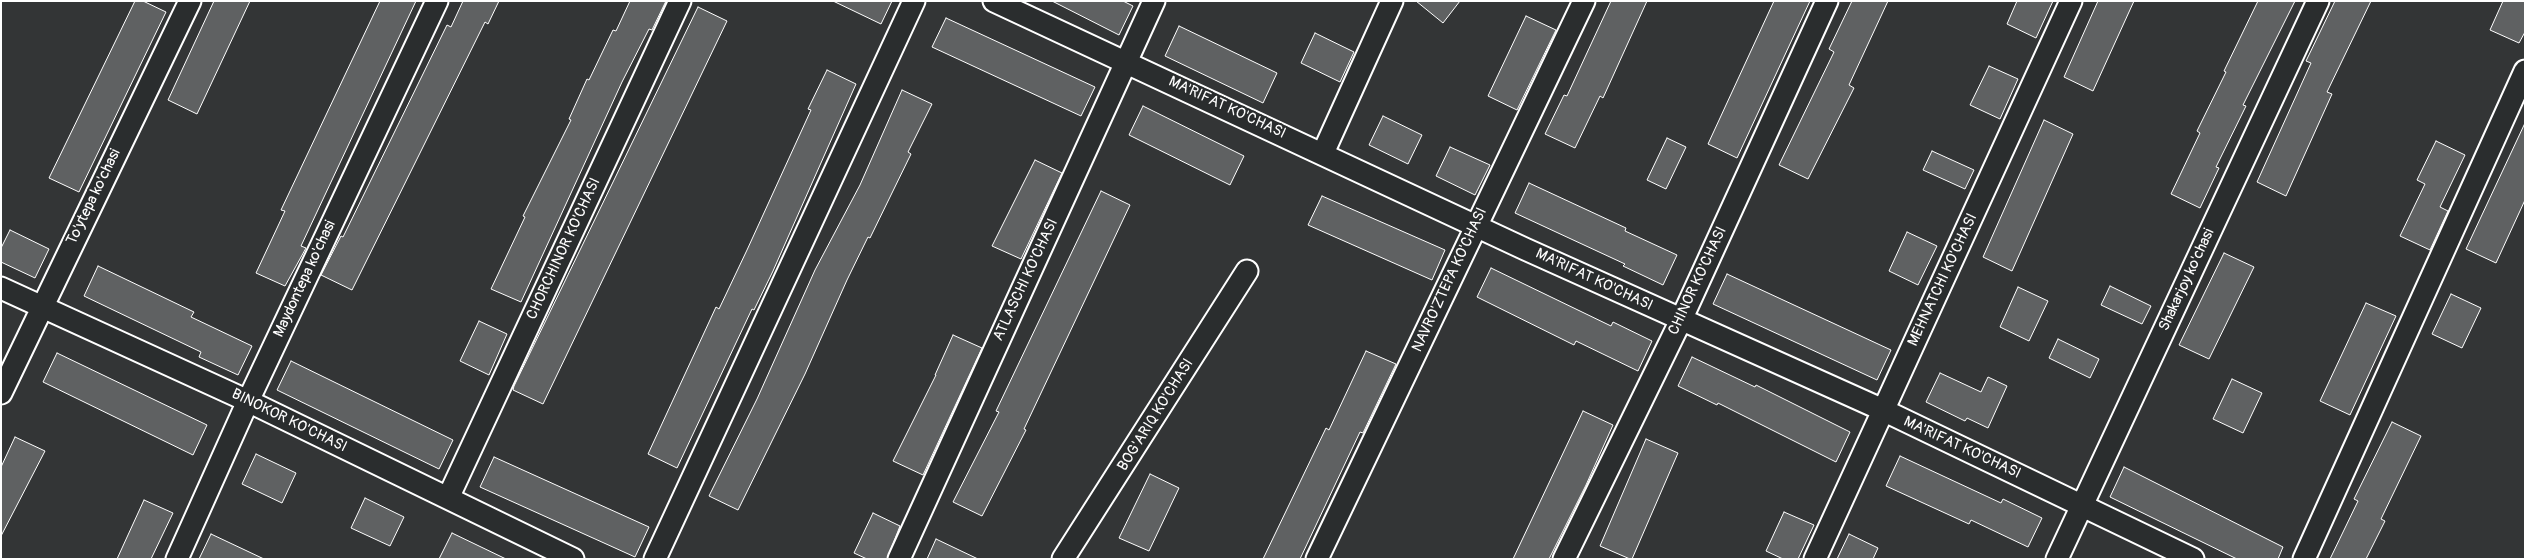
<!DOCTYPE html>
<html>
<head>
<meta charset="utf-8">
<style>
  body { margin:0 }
  #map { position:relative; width:2526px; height:560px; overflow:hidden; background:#333536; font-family:Pangolin,sans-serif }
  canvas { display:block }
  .frame { position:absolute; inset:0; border:2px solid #fff; pointer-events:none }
</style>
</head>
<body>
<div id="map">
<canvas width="2526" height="560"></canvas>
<div class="frame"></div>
</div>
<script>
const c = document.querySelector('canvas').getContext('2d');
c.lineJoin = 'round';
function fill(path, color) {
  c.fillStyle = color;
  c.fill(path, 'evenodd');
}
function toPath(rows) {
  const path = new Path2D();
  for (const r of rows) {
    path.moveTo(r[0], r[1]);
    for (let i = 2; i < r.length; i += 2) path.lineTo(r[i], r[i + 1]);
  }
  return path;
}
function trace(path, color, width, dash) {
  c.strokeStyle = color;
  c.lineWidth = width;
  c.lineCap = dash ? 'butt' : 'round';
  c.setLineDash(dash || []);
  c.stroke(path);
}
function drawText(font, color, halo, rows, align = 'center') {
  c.font = font + ' Pangolin,sans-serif';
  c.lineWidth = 4;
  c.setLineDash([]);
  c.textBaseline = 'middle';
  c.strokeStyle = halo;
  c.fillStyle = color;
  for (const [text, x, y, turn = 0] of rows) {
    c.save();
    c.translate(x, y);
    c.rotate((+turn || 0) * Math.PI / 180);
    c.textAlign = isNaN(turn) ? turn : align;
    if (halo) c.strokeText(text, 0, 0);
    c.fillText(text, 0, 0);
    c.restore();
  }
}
const building = toPath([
  [135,1,143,1,166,12,79,192,49,178,135,1],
  [214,1,250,1,197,114,168,100,214,1],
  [380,1,416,1,301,246,306,248,285,286,256,273,285,211,281,210,380,1],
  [463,1,499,1,488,24,485,22,352,290,321,275,341,236,343,237,447,25,451,27,463,1],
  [630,1,666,1,652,30,649,29,622,82,521,302,491,289,525,217,523,216,571,120,569,119,587,79,589,80,613,30,616,31,630,1],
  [833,1,892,1,881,24,833,1],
  [1052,1,1123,1,1133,6,1119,35,1052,1],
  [1416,1,1460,1,1443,23,1416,1],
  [1611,1,1647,1,1603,98,1600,96,1575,148,1545,134,1564,95,1567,96,1611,1],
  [1774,1,1810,1,1737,158,1708,144,1774,1],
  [1852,1,1888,1,1849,85,1854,88,1808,179,1779,165,1834,52,1829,49,1852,1],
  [2017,1,2053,1,2036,38,2007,24,2017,1],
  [2098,1,2134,1,2093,91,2064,77,2098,1],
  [2258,1,2295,1,2243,105,2246,106,2216,167,2219,168,2200,208,2171,194,2200,133,2197,131,2226,72,2224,71,2258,1],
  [2335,1,2371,1,2327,92,2332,94,2286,196,2257,182,2311,63,2306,61,2335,1],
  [2503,1,2525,1,2525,32,2519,43,2490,30,2503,1],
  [698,7,727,21,543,404,513,390,514,386,698,7],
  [1526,16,1556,30,1517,110,1488,96,1526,16],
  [946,18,1095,87,1081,116,932,47,946,18],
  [1179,26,1277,73,1263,103,1165,56,1179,26],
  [1315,33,1354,52,1340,82,1301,63,1315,33],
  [1989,66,2018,79,2000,119,1970,105,1989,66],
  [827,70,856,84,773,271,754,310,752,309,677,468,648,454,716,307,719,309,747,250,811,110,808,109,827,70],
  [902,90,932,104,908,152,911,154,870,238,868,237,847,280,805,374,738,510,709,496,757,399,815,270,860,185,902,90],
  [1143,106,1244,156,1230,185,1129,135,1143,106],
  [1383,116,1422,135,1408,164,1369,145,1383,116],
  [2044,120,2073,134,2012,271,1983,257,2044,120],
  [2525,123,2525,200,2496,263,2466,249,2525,123],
  [1667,138,1686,147,1666,189,1647,180,1667,138],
  [2436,141,2465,155,2440,207,2448,211,2430,250,2400,236,2425,184,2417,180,2436,141],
  [1450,147,1490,165,1475,195,1436,176,1450,147],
  [1932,151,1974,170,1965,189,1923,170,1932,151],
  [1035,160,1062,173,1021,259,992,246,1035,160],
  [1529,183,1626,228,1625,231,1677,255,1663,285,1623,266,1625,264,1515,213,1529,183],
  [1101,191,1130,205,1024,429,1026,430,982,516,953,502,999,412,996,411,1101,191],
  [1322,196,1445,250,1432,280,1308,225,1322,196],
  [10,230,49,249,35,278,1,262,1,248,10,230],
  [1907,232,1937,246,1918,285,1889,271,1907,232],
  [2224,253,2254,267,2209,359,2179,345,2224,253],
  [98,266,194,312,191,317,252,346,238,375,199,357,201,352,84,296,98,266],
  [1491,268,1611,326,1613,322,1652,341,1638,371,1576,341,1574,345,1477,297,1491,268],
  [1727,274,1891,350,1877,380,1713,304,1727,274],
  [2110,286,2151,306,2142,324,2101,305,2110,286],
  [2018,287,2048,301,2029,341,2000,327,2018,287],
  [2451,294,2481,308,2462,348,2432,334,2451,294],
  [2366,303,2396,316,2350,415,2320,401,2366,303],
  [479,321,507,334,489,375,460,361,479,321],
  [953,335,982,348,923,475,893,461,936,375,935,375,953,335],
  [2058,339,2099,359,2090,378,2049,358,2058,339],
  [1366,351,1396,364,1363,433,1360,432,1300,559,1263,559,1326,428,1329,430,1366,351],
  [57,353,207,425,193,455,43,382,57,353],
  [1692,357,1755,387,1756,385,1850,432,1836,462,1718,403,1717,405,1678,386,1692,357],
  [291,361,453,440,439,469,277,390,291,361],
  [1940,373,1981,392,1988,377,2007,386,1988,428,1967,418,1965,421,1926,402,1940,373],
  [2232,379,2262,393,2243,433,2213,419,2232,379],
  [1583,411,1613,425,1586,485,1549,559,1513,559,1583,411],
  [2392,422,2421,436,2381,519,2385,521,2366,559,2330,559,2358,501,2354,499,2392,422],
  [15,437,45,451,1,536,1,467,15,437],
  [1646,439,1678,453,1632,559,1630,559,1600,546,1646,439],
  [256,454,296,473,282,503,242,484,256,454],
  [1900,456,2001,503,2003,499,2042,518,2028,547,1971,520,1969,524,1886,486,1900,456],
  [494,457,649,527,635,557,480,487,494,457],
  [2124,467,2283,547,2278,559,2237,559,2110,497,2124,467],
  [1150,474,1179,488,1149,551,1119,538,1150,474],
  [365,498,404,517,390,546,351,528,365,498],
  [144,500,173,513,151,559,117,559,144,500],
  [1784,512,1814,525,1798,559,1783,559,1766,551,1784,512],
  [873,513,900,526,887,559,867,559,854,553,873,513],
  [452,533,506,559,439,559,452,533],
  [211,534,264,559,199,559,211,534],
  [1849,534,1878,548,1873,559,1837,559,1849,534],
  [936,539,978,559,927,559,936,539]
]);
fill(building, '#5f6162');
trace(building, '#fff', 1);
const minor = toPath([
  [994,1,1525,249,1883,410,2193,559],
  [1323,153,1392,1],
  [1,288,248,401,573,559],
  [1,393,190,1],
  [448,498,680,1],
  [177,559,248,401,437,1],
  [655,559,914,1],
  [899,559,1154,1],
  [1063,559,1247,271],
  [1317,559,1584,1],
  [1564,559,1681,320,1827,1],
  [1815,559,2071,1],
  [2057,559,2318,1],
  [2304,559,2525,71]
]);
trace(minor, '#fff', 25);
trace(minor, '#2a2d2e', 21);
drawText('15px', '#fff', '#2a2d2e', [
  ["MA'RIFAT KO'CHASI",1227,108,25],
  ["To'ytepa ko'chasi",94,197,-64],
  ["CHORCHINOR KO'CHASI",564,249,-65],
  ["Maydontepa ko'chasi",305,279,-65],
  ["ATLASCHI KO'CHASI",1026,280,-65],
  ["NAVRO'ZTEPA KO'CHASI",1450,280,-65],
  ["MA'RIFAT KO'CHASI",1594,280,25],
  ["MEHNATCHI KO'CHASI",1943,280,-65],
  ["Shakarjoy ko'chasi",2187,280,-65],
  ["CHINOR KO'CHASI",1698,281,-65],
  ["BOG'ARIQ KO'CHASI",1156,415,-58],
  ["BINOKOR KO'CHASI",289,421,26],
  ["MA'RIFAT KO'CHASI",1962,448,25]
]);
</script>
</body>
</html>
